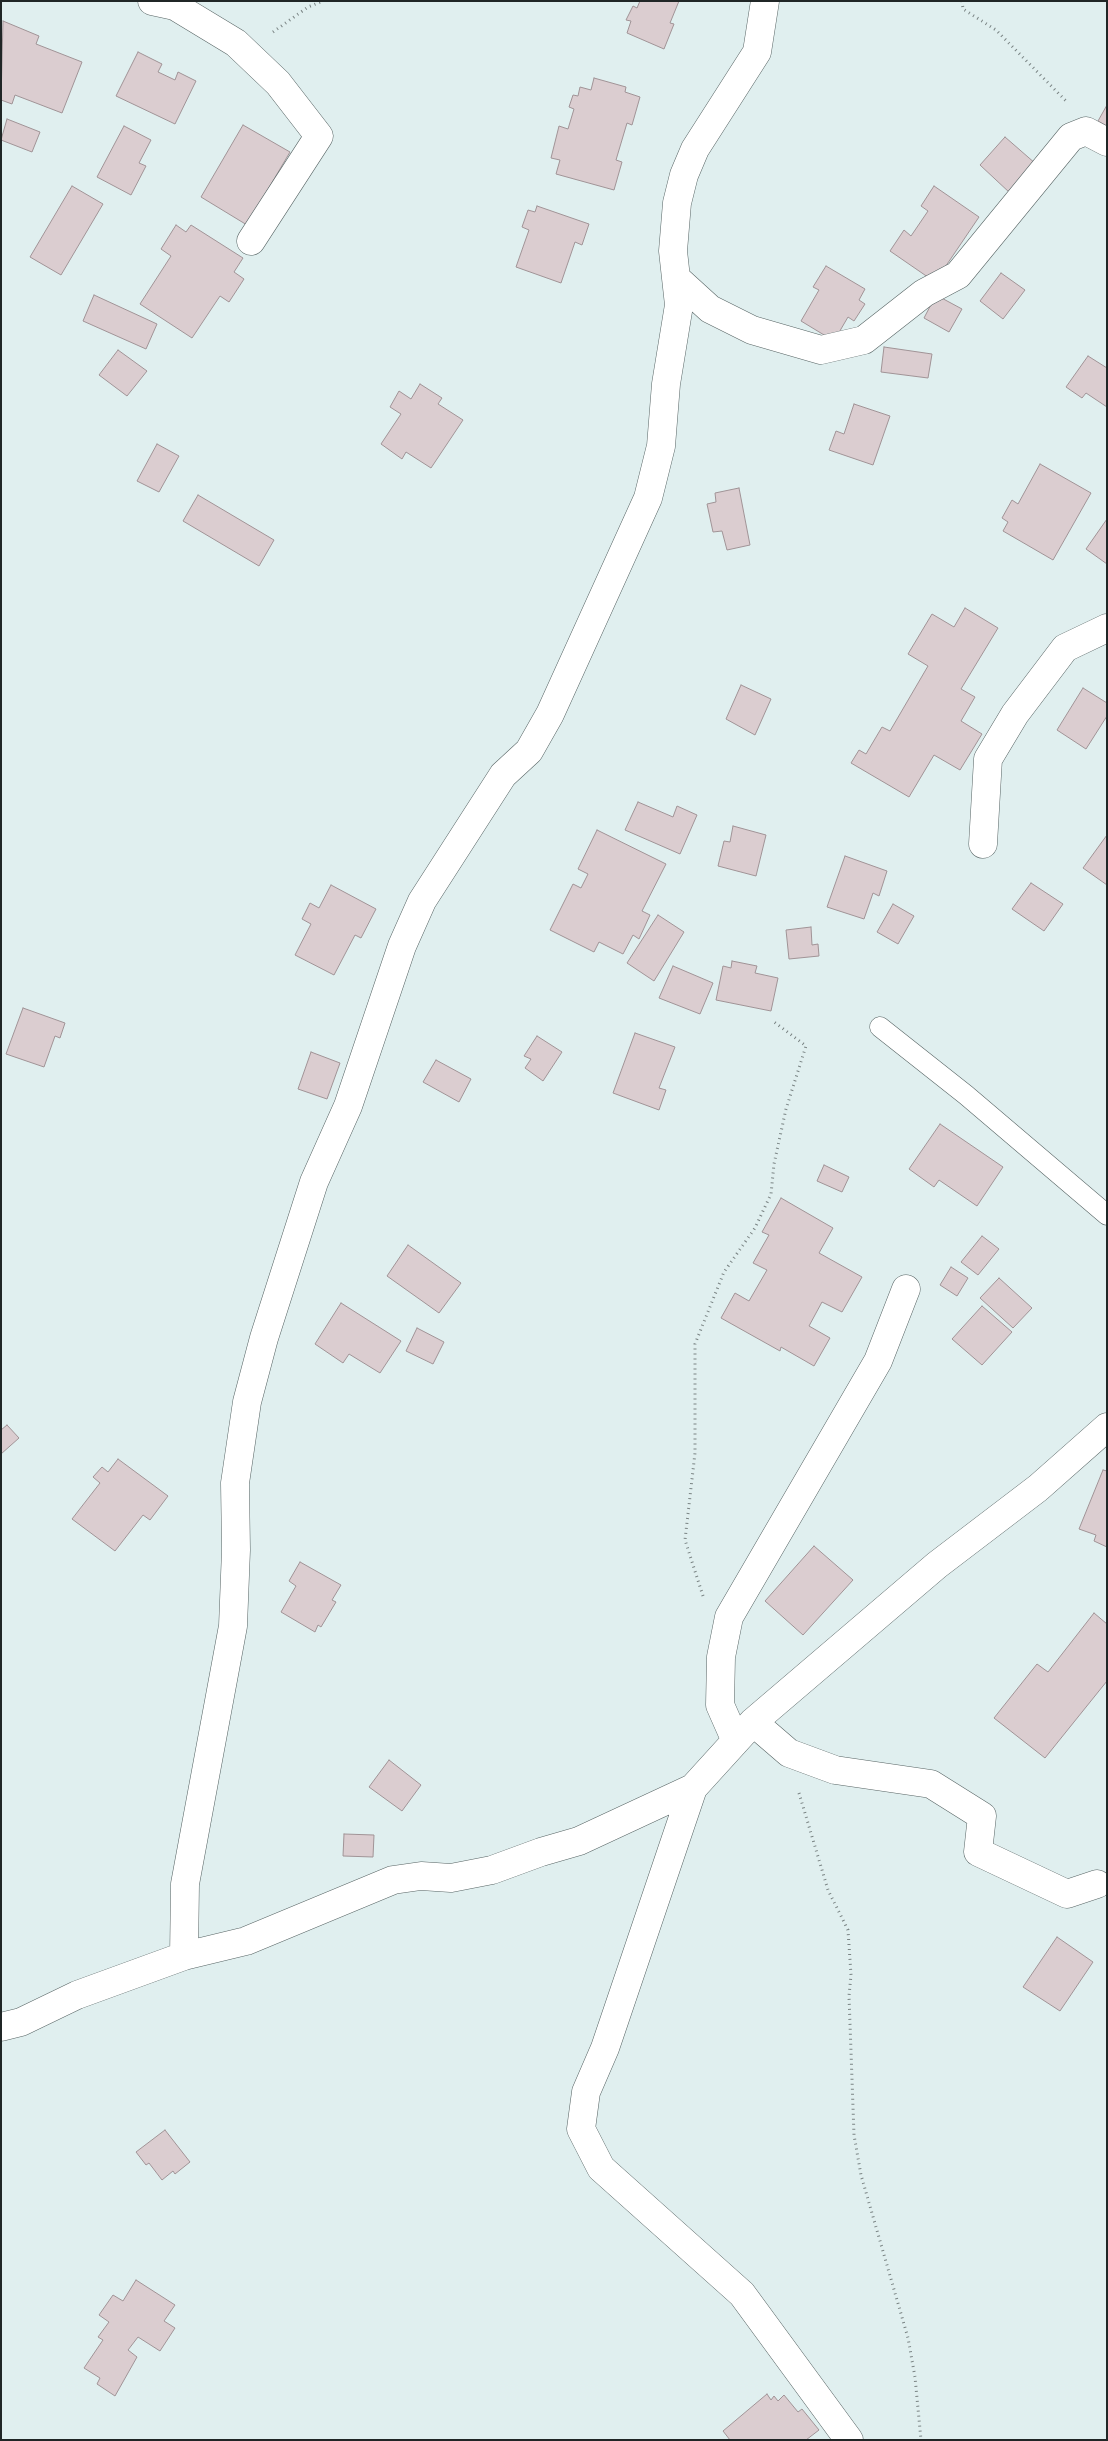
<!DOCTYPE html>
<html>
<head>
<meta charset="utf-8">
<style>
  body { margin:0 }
  #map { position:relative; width:1108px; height:2441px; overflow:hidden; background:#e0efef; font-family:"Crimson Pro",serif }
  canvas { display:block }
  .frame { position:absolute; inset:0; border:2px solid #202626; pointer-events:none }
</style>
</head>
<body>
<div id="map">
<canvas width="1108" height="2441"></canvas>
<div class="frame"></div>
</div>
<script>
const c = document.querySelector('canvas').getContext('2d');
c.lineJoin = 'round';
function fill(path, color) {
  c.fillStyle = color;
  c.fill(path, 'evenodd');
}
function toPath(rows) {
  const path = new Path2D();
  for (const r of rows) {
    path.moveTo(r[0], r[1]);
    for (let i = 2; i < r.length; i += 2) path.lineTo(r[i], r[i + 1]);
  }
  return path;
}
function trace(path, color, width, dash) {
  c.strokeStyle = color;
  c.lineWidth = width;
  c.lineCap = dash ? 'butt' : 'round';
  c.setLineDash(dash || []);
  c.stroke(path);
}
const building = toPath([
  [640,1,679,1,670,23,674,24,664,49,627,33,631,21,626,20,633,6,637,8,640,1],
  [3,21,39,36,36,44,82,62,62,113,15,95,12,104,1,100,3,21],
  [138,52,162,64,158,72,175,80,178,72,196,81,175,124,116,96,138,52],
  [594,78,626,87,625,92,640,97,632,125,627,123,616,160,622,162,614,190,556,174,560,160,551,158,559,126,568,129,574,109,569,107,573,95,578,96,580,87,591,90,594,78],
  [1107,105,1107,126,1098,121,1107,105],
  [7,119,40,132,32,152,1,140,7,119],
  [243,125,290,152,247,225,201,197,243,125],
  [124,126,151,140,139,163,146,166,131,195,97,177,124,126],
  [1005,137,1036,164,1010,193,980,165,1005,137],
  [72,186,103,204,61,275,30,257,72,186],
  [934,186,979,217,935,282,890,251,904,230,911,236,928,211,921,206,934,186],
  [537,206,589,224,582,245,575,242,561,283,516,267,529,230,522,227,528,210,535,212,537,206],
  [176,225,186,232,191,225,243,258,234,272,244,279,229,302,220,296,192,338,140,304,171,256,161,249,176,225],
  [826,266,865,289,859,300,865,304,854,321,848,317,834,341,801,321,819,290,813,287,826,266],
  [1001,273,1025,290,1003,319,980,301,1001,273],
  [94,295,157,324,146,349,83,321,94,295],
  [936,295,962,309,949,332,924,318,936,295],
  [884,347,932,354,928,378,881,372,884,347],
  [118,350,147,371,127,396,99,375,118,350],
  [1088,356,1107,368,1107,407,1086,393,1082,398,1066,387,1088,356],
  [420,384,442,398,438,404,463,420,431,468,406,452,402,459,381,444,401,414,390,407,399,391,411,399,420,384],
  [854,404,890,416,873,465,829,450,836,431,844,434,854,404],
  [157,444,179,456,159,492,137,481,157,444],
  [1040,464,1091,493,1053,560,1003,531,1008,522,1002,518,1012,500,1018,504,1040,464],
  [739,488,750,545,727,550,722,531,713,532,707,504,716,502,715,493,739,488],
  [198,495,274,540,259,566,183,521,198,495],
  [1107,519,1107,564,1086,549,1107,519],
  [965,608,998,628,961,689,975,697,961,721,982,734,960,770,934,755,909,797,851,763,859,750,866,754,882,727,890,731,928,666,908,654,932,614,954,627,965,608],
  [741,685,771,699,755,735,726,719,741,685],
  [1083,688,1107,703,1107,716,1086,749,1057,730,1083,688],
  [638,802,673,817,677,806,697,815,680,854,625,830,638,802],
  [733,826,766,835,756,876,718,866,724,841,730,842,733,826],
  [597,830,666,864,642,911,650,915,639,939,633,935,623,954,599,942,594,952,550,930,573,884,581,888,588,874,578,869,597,830],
  [1107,835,1107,885,1083,868,1107,835],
  [845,856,887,871,879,896,873,893,864,919,827,907,845,856],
  [1031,883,1063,904,1044,931,1012,909,1031,883],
  [331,885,376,909,361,938,355,935,334,975,295,955,311,924,302,919,310,903,319,908,331,885],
  [893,904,914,916,898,944,877,932,893,904],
  [658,915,684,932,654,981,627,963,658,915],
  [811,927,812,945,818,944,819,956,789,959,786,930,811,927],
  [732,961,757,966,755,973,778,978,771,1011,716,1000,723,966,731,968,732,961],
  [673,966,713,983,700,1014,659,998,673,966],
  [23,1008,65,1023,60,1038,55,1036,44,1067,6,1054,23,1008],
  [635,1033,675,1047,659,1088,666,1090,659,1110,613,1093,635,1033],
  [537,1036,562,1052,543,1081,525,1068,531,1059,524,1056,537,1036],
  [311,1052,340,1063,327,1099,298,1089,311,1052],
  [436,1060,471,1079,459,1102,423,1082,436,1060],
  [940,1124,1003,1167,977,1206,939,1180,934,1187,909,1169,940,1124],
  [824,1165,849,1177,842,1192,817,1181,824,1165],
  [781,1198,833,1228,819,1253,862,1277,842,1312,822,1302,809,1326,830,1338,814,1366,781,1347,780,1351,721,1318,735,1293,749,1301,767,1270,753,1263,769,1235,762,1232,781,1198],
  [982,1236,999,1249,978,1275,961,1262,982,1236],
  [408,1245,461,1283,439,1313,387,1276,408,1245],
  [951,1267,968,1278,957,1296,940,1285,951,1267],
  [999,1278,1032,1308,1013,1328,980,1298,999,1278],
  [341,1303,401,1341,380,1373,349,1354,343,1363,315,1344,341,1303],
  [982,1306,1012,1332,982,1365,952,1339,982,1306],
  [417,1328,444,1342,433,1364,406,1351,417,1328],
  [7,1425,19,1438,1,1454,1,1430,7,1425],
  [118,1459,168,1496,150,1520,143,1515,115,1551,72,1519,100,1483,93,1477,102,1467,108,1472,118,1459],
  [1103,1470,1107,1471,1107,1547,1094,1541,1096,1535,1079,1529,1103,1470],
  [814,1546,853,1580,803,1635,765,1601,814,1546],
  [300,1562,341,1585,332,1600,336,1602,321,1627,318,1625,315,1632,281,1612,296,1586,289,1581,300,1562],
  [1094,1613,1107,1624,1107,1681,1045,1758,994,1718,1037,1664,1048,1672,1094,1613],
  [389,1760,421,1785,402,1811,369,1787,389,1760],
  [344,1834,374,1835,373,1857,343,1856,344,1834],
  [1057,1937,1093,1962,1060,2011,1023,1987,1057,1937],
  [165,2130,190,2162,175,2174,173,2171,162,2180,149,2163,146,2165,136,2152,165,2130],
  [136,2280,175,2305,164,2321,175,2328,160,2351,138,2337,128,2350,137,2357,115,2396,97,2384,100,2378,84,2368,103,2340,98,2337,109,2322,99,2315,113,2295,123,2301,136,2280],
  [767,2394,771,2400,774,2396,778,2401,784,2395,798,2412,802,2409,819,2430,806,2440,730,2440,723,2431,767,2394]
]);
fill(building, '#dbcdd0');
trace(building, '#a09396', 1);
const lane = toPath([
  [880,1027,966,1095,1107,1215]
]);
const street = toPath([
  [152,1,175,6,236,43,278,83,319,136,251,241],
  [676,278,710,309,752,330,821,350,864,340,924,293,958,275,1071,137,1086,131,1107,142],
  [983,844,988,759,1015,714,1065,648,1107,628],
  [753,1722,789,1753,835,1770,931,1784,982,1816,978,1852,1067,1894,1097,1884],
  [735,1739,720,1705,721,1657,729,1617,878,1361,906,1289],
  [693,1788,605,2048,586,2092,581,2129,601,2168,742,2294,849,2440],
  [184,1956,185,1884,233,1626,236,1550,235,1483,247,1402,264,1338,314,1182,348,1106,402,946,422,901,503,775,529,751,550,714,648,498,661,446,666,384,679,305,673,251,677,203,684,175,695,149,757,52,765,1],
  [1,2027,21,2022,77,1995,184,1956,246,1941,393,1880,421,1876,451,1878,492,1870,541,1852,579,1841,693,1788,753,1722,937,1565,1038,1488,1107,1427]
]);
trace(lane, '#576464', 21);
trace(street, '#576464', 29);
trace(toPath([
  [962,1,963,9,996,30,1068,103],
  [273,32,308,7,323,1],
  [703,1596,685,1540,695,1453,695,1344,724,1272,755,1228,771,1194,774,1164,786,1109,806,1046,774,1022],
  [799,1793,828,1890,848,1930,851,1975,849,1996,854,2135,861,2175,908,2338,915,2377,921,2440]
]), '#7a8484', 3, [1, 4]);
trace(lane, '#fff', 20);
trace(street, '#fff', 28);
</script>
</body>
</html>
